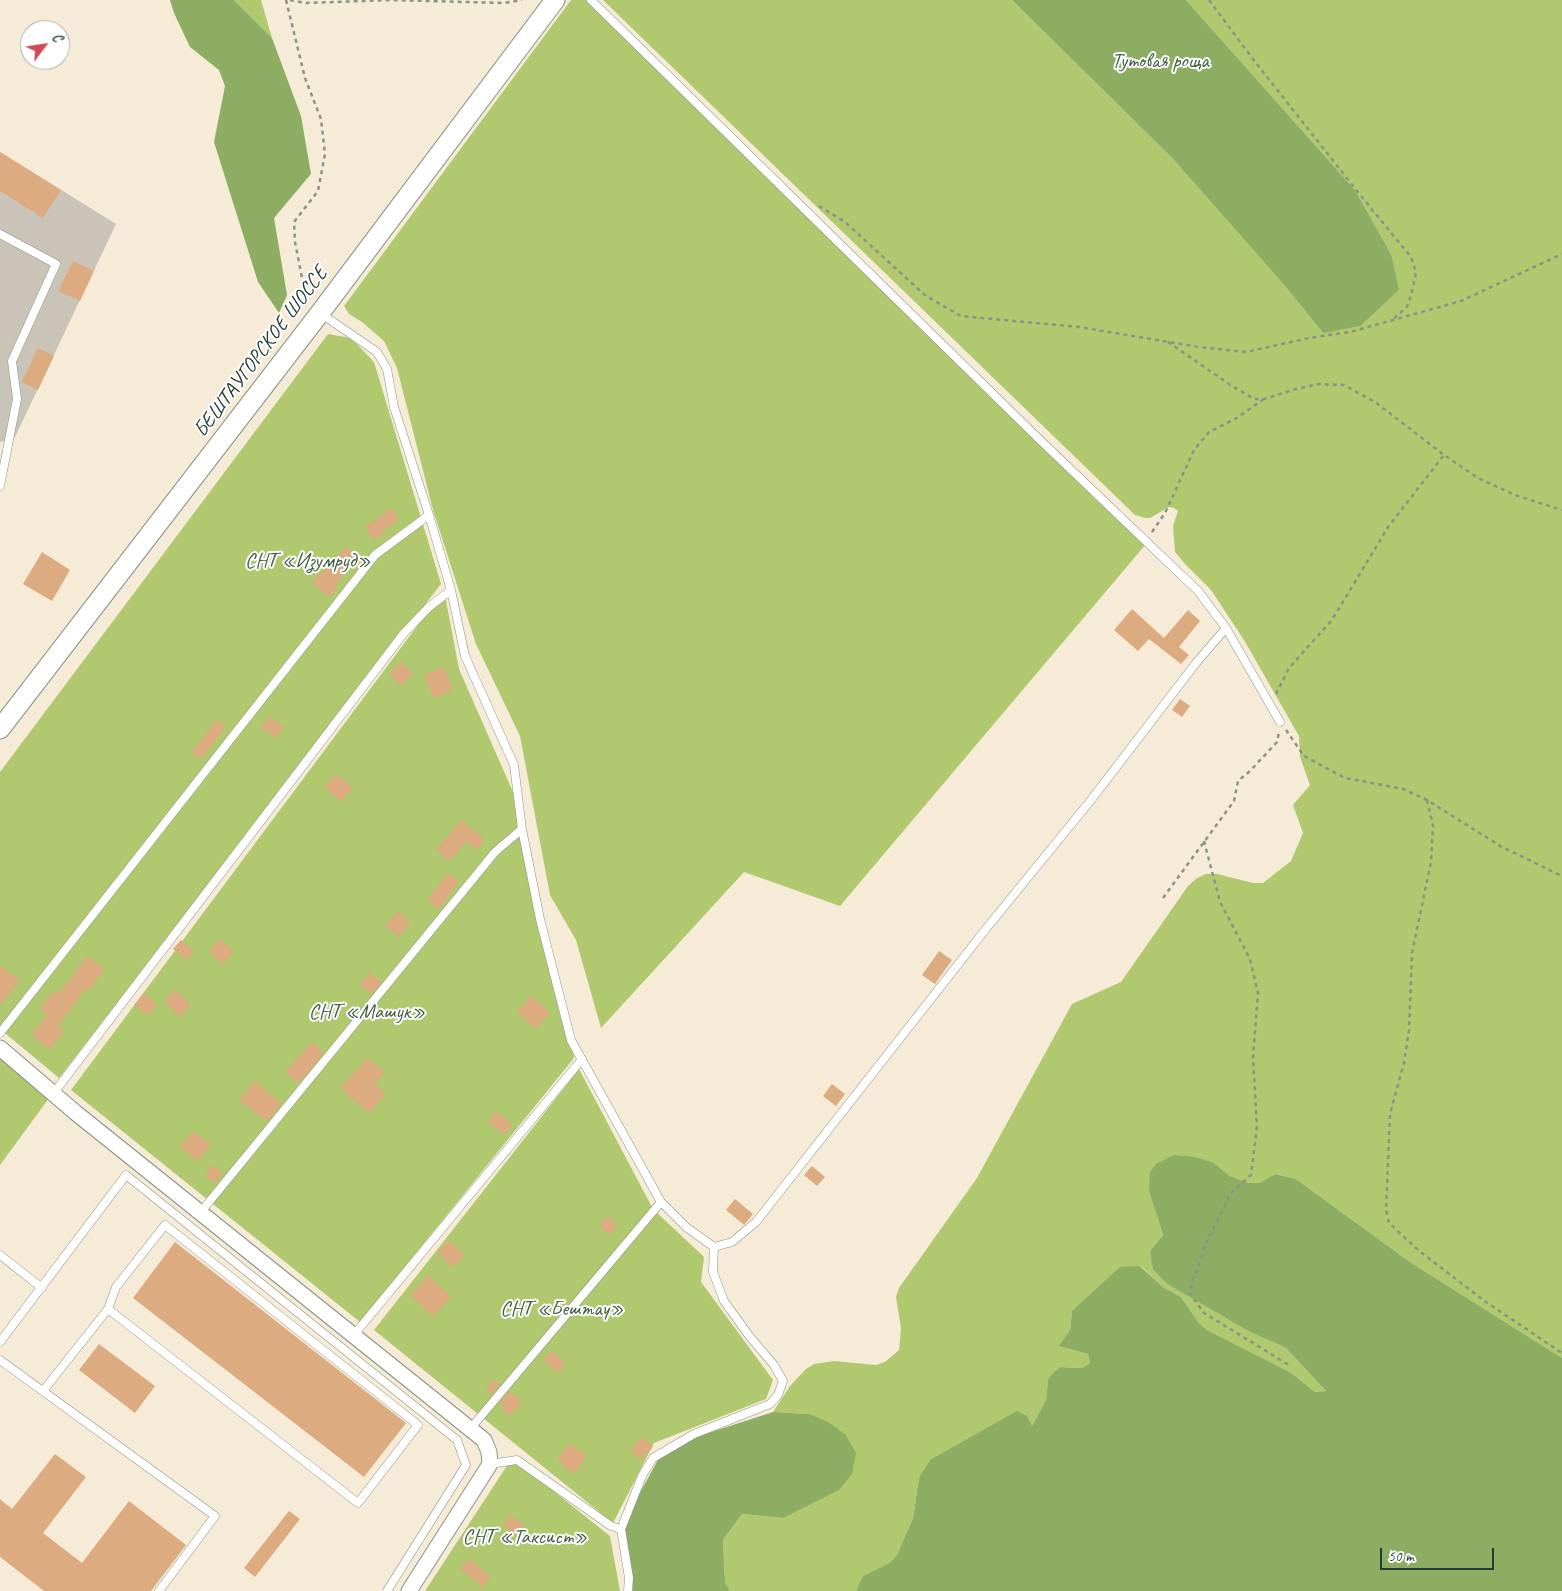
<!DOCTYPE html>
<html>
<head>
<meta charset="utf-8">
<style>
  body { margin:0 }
  #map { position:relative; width:1562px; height:1591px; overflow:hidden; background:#f6ebd7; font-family:Caveat,sans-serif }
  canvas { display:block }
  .north { position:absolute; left:20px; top:20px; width:50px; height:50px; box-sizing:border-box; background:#fff; border:1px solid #a5b1ae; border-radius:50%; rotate:59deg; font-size:14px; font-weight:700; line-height:20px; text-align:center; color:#1f3d34 }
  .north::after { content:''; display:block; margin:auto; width:18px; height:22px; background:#d1495b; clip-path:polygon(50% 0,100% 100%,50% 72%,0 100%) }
  .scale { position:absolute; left:1380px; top:1548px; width:114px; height:22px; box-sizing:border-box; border:2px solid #1f3d34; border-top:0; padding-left:6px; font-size:15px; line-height:18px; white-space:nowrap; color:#1f3d34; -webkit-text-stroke:4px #fff; paint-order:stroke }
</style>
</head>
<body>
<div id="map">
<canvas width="1562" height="1591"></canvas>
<div class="north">С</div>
<div class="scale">50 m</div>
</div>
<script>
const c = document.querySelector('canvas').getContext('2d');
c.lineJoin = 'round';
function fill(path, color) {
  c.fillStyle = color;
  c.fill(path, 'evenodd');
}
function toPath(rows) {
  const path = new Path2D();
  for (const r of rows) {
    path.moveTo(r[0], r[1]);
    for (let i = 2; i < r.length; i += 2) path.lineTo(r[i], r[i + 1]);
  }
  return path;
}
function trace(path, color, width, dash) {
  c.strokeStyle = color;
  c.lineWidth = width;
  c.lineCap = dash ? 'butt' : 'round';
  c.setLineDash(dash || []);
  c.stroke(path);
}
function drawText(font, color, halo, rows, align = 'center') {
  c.font = font + ' Caveat,sans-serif';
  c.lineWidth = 4;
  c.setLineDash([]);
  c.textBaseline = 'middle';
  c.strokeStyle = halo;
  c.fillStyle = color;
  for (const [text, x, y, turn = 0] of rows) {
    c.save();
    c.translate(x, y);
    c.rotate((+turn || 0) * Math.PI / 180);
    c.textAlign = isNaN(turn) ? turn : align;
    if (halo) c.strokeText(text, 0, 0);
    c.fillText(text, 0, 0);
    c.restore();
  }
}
fill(toPath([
  [0,152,116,224,15,437,0,442]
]), '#c9c3b8');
fill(toPath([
  [234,0,261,0,272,38],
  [571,0,592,0,1146,544,840,906,744,872,601,1028,576,940,550,895,520,736,476,644,433,510,397,368,384,341,362,322,349,314,344,306],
  [603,0,1012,0,1173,159,1285,286,1323,333,1391,254,1355,190,1186,0,1562,0,1562,1358,1410,1262,1296,1179,1277,1174,1259,1183,1249,1183,1230,1176,1214,1163,1149,1192,1163,1235,1150,1251,1154,1269,1167,1284,1248,1331,1286,1348,1326,1391,1315,1392,1290,1372,1207,1330,1199,1323,1181,1297,1163,1287,1141,1266,1072,1311,1070,1330,1060,1346,1088,1354,1090,1363,1082,1368,1061,1367,1048,1381,1046,1400,1032,1426,919,1478,913,1518,897,1555,891,1563,864,1576,856,1591,730,1591,725,1582,723,1540,742,1514,783,1518,809,1414,773,1412,790,1386,806,1369,814,1364,834,1361,876,1365,885,1362,899,1350,901,1328,896,1297,899,1288,977,1178,1072,1004,1121,982,1188,886,1197,878,1206,874,1217,874,1253,883,1263,883,1291,861,1303,833,1293,805,1310,785,1300,757,1299,736,1244,640,1211,590,1185,564,1175,552,1173,526,1178,511,1174,508,1169,507,1150,518,1145,518,1135,515],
  [328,334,351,338,374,362,441,584,59,1078,0,1029,0,772],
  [444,590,459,669,513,792,574,1058,360,1322,71,1090],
  [0,1049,52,1094,0,1165],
  [579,1069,653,1209,704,1257,701,1282,773,1380,766,1399,654,1443,613,1523,374,1330],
  [512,1458,610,1536,620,1591,425,1591]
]), '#b0c96f');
fill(toPath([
  [170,0,234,0,272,38,301,116,311,174,274,218,287,295,279,313,258,282,214,142,225,86,219,70,190,47,174,13],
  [1012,0,1186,0,1355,190,1391,254,1399,290,1360,326,1323,333,1285,286,1173,159],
  [1174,1155,1195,1157,1214,1163,1230,1176,1249,1183,1259,1183,1276,1174,1296,1179,1410,1262,1562,1358,1562,1591,856,1591,863,1576,890,1563,897,1555,913,1518,919,1478,930,1460,1017,1411,1027,1416,1032,1426,1046,1400,1048,1380,1053,1373,1061,1367,1082,1368,1090,1363,1088,1354,1059,1346,1070,1330,1072,1311,1120,1267,1140,1266,1163,1287,1181,1297,1199,1323,1207,1330,1290,1372,1315,1392,1326,1391,1286,1348,1248,1331,1167,1284,1153,1269,1150,1251,1163,1235,1149,1192,1150,1172,1156,1164],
  [773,1412,809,1414,828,1422,845,1434,856,1453,852,1474,839,1490,783,1518,742,1514,723,1540,725,1582,730,1591,633,1591,619,1531,665,1447]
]), '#8cad62');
fill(toPath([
  [0,152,61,190,43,218,0,191],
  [73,261,94,271,80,301,58,291],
  [38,348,54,356,38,390,22,382],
  [392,508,399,520,383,530,385,533,373,540,365,526,382,516,381,515],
  [346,547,359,558,335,584,338,586,330,597,312,583,320,572,322,574],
  [42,552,70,570,52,601,23,584],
  [1132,609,1164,638,1188,610,1200,621,1179,647,1189,655,1181,664,1149,639,1138,651,1114,630],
  [401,662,413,674,401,686,389,674],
  [444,667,453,690,433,698,424,675],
  [1180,699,1190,706,1182,717,1172,710],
  [269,716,284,727,276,738,261,727],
  [216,720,226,727,201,759,192,752],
  [336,774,353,788,341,802,324,787],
  [461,820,485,839,476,850,466,841,450,861,436,850],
  [448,873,459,882,438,909,427,900],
  [398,911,411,922,399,937,385,925],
  [219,939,234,951,223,964,208,952],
  [181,940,194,951,186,960,173,949],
  [939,951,952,960,935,984,922,975],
  [87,956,105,969,89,990,86,988,58,1026,64,1031,50,1049,31,1035,48,1014,40,1008,53,991,58,994],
  [0,966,20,980,0,1006],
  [369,972,382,982,372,994,360,985],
  [175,989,191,1004,180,1017,164,1002],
  [144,993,157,1004,147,1016,134,1005],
  [531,996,550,1012,536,1029,517,1012],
  [311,1042,324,1053,299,1083,285,1072],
  [367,1058,385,1072,375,1085,386,1094,369,1113,340,1088],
  [254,1081,282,1103,267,1122,239,1100],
  [832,1084,845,1094,836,1106,823,1096],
  [496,1111,512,1124,504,1135,488,1122],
  [193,1131,211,1145,197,1161,180,1147],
  [212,1165,223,1173,215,1183,205,1175],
  [812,1166,825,1177,817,1186,804,1175],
  [735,1199,753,1214,744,1225,726,1210],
  [608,1216,618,1226,609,1235,599,1225],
  [448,1240,465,1255,453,1267,437,1253],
  [175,1242,406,1423,364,1477,133,1298],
  [428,1275,451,1297,433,1317,410,1295],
  [99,1344,155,1386,135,1413,79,1370],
  [551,1351,566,1363,558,1373,543,1360],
  [494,1379,500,1384,491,1395,485,1390],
  [509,1391,522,1402,510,1416,501,1408,503,1405,500,1402],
  [643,1437,653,1447,640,1460,630,1450],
  [570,1443,587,1456,574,1474,557,1460],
  [55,1454,86,1477,43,1533,82,1563,129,1501,186,1545,151,1591,44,1591,0,1557,0,1499,12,1509],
  [289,1511,300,1519,255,1577,244,1568],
  [510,1515,524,1524,517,1535,503,1525],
  [469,1559,491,1577,483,1588,460,1569]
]), '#dcab80');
const service = toPath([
  [591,0,1039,439,1198,591,1226,628,1280,722],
  [0,234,56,264,12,361,17,399,0,486],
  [320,313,377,352,387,369,394,407,429,515,451,590,465,656,514,765,522,829,540,919,571,1040,661,1202,686,1227,714,1247,732,1242,756,1222,985,930,1091,800,1196,663,1226,628],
  [0,1033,375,555,429,515],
  [53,1094,404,633,429,607,451,590],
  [200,1213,495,852,522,829],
  [0,1255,42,1288],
  [353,1336,582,1059],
  [0,1342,126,1175,457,1440,466,1465,387,1591],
  [0,1360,215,1516,159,1591],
  [43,1391,108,1309,116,1287,165,1225,418,1425,358,1503,108,1309],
  [471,1428,661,1202],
  [490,1464,517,1460,611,1526,621,1529],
  [628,1591,629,1578,621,1529,642,1476,653,1458,694,1434,770,1404,778,1395,783,1381,774,1365,750,1337,724,1301,713,1272,714,1247]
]);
const minor = toPath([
  [0,1048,76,1113,484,1440,489,1452,490,1464,409,1591]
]);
const tertiary = toPath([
  [0,729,320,313,555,0]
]);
trace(service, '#8a9486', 9);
trace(minor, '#8a9486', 17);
trace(tertiary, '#8a9486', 21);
trace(toPath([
  [286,0,305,78,321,119,325,154,318,191,294,222,295,242,302,278,305,306],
  [290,0,306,3,391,0,504,3,522,0],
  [1209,0,1256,63,1361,196,1411,257,1416,272,1412,292,1407,307,1392,320],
  [819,206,845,222,926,296,961,316,1079,327,1199,347,1246,352,1309,338,1350,332,1461,301,1562,254],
  [1168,342,1229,384,1254,399,1264,399,1296,389,1319,384,1344,385,1375,402,1444,455,1478,478,1515,495,1562,510],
  [1152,532,1165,513,1194,450,1209,432,1235,419,1264,399],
  [1276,694,1289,668,1332,620,1388,527,1444,455],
  [1286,730,1304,756,1345,778,1403,789,1427,800,1502,847,1562,876],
  [1427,800,1433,826,1431,862,1412,953,1409,1030,1404,1063,1390,1114,1386,1210,1389,1223,1418,1250,1486,1302,1562,1353],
  [1204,841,1220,902,1250,959,1258,993,1253,1058,1257,1127,1251,1175,1231,1193,1206,1243,1189,1292,1204,1313,1289,1365],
  [1163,898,1234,801,1238,781,1250,771,1277,742,1279,732]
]), '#8a9486', 2.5, [4, 4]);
trace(service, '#fff', 8);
trace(minor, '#fff', 15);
trace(tertiary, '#fff', 19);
drawText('21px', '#436043', '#fff', [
  ["Тутовая роща",1160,61],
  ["СНТ «Изумруд»",308,561],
  ["СНТ «Машук»",367,1012],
  ["СНТ «Бештау»",562,1309],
  ["СНТ «Таксист»",525,1537]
]);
drawText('21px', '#1f3d34', '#fff', [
  ["БЕШТАУГОРСКОЕ ШОССЕ",261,352,-53]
]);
</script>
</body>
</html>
